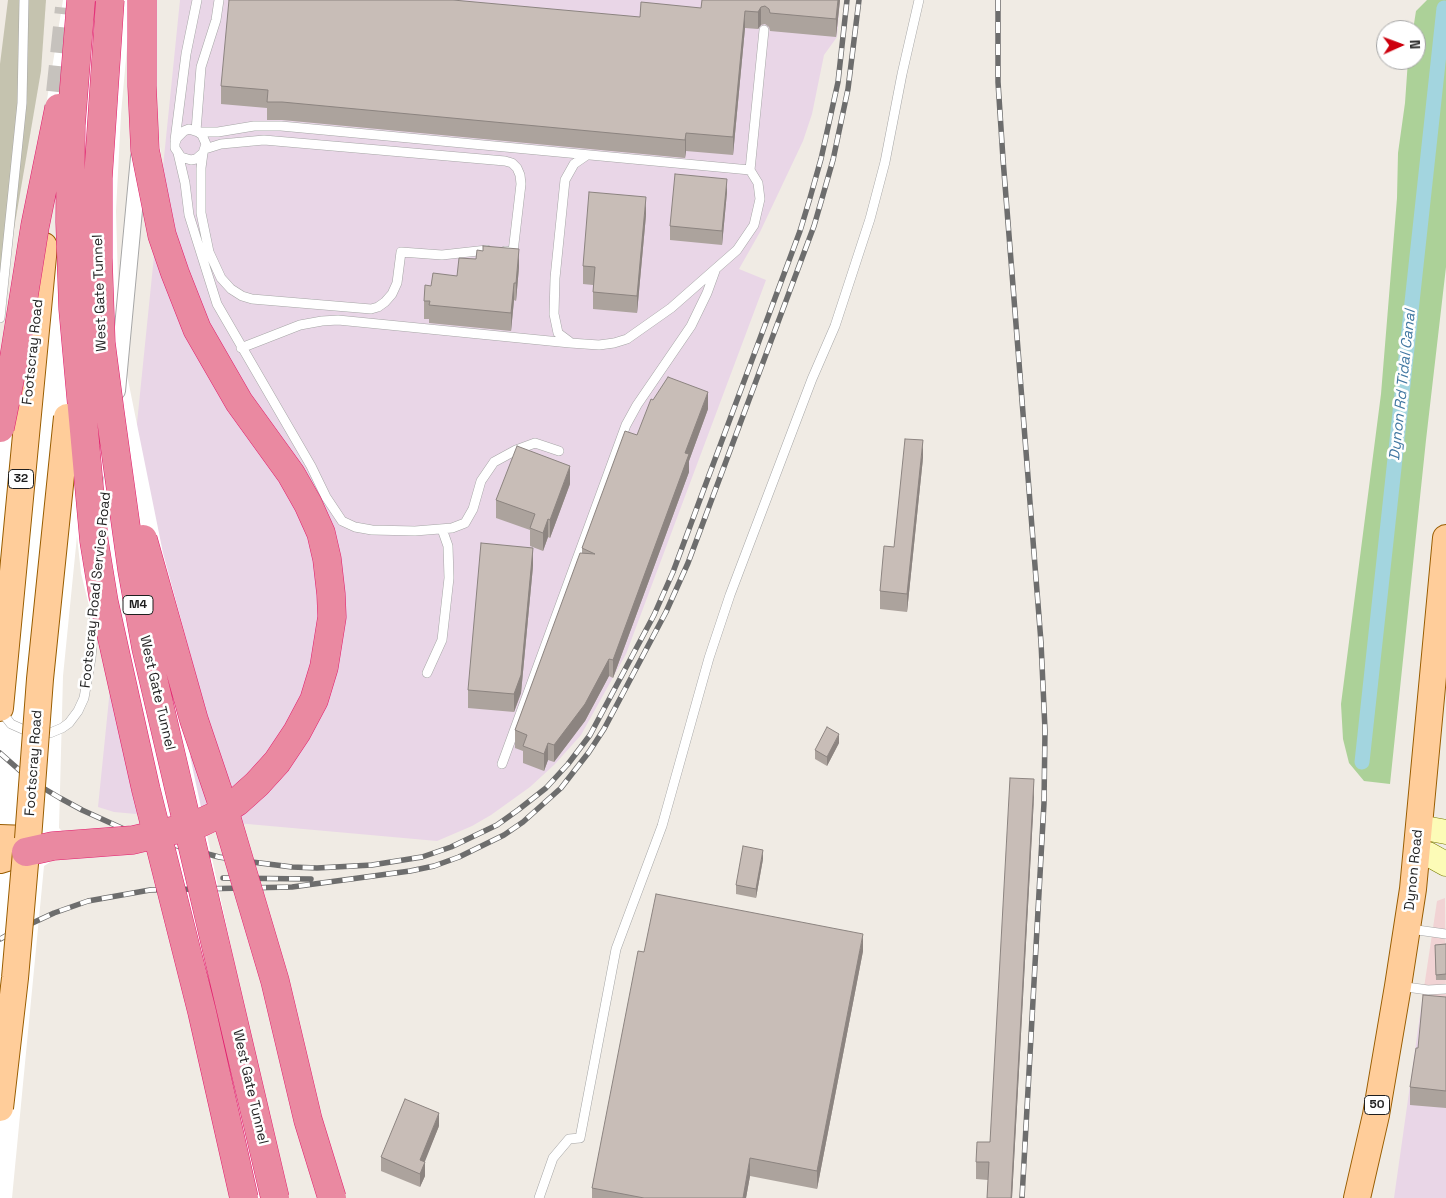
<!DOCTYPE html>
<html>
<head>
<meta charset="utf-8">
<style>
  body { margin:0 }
  #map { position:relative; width:1446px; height:1198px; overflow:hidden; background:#f0ebe4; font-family:"Space Grotesk",sans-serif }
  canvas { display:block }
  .north { position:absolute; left:1376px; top:20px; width:50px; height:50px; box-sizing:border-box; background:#fff; border:1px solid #a5a5a5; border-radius:50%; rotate:88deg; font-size:14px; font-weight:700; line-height:20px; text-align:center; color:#1f1f1f }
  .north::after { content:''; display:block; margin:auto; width:18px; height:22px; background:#cd000d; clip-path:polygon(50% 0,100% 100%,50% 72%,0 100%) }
</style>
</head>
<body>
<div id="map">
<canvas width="1446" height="1198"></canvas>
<div class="north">N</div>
</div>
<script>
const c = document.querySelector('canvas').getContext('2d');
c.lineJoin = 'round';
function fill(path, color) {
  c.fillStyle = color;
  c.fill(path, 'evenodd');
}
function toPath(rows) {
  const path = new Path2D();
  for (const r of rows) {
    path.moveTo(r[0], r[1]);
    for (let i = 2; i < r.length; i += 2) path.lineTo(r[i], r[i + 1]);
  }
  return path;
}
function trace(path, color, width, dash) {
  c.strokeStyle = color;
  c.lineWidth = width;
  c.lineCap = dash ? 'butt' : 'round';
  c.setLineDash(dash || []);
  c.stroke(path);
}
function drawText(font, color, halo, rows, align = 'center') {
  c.font = font + ' "Space Grotesk",sans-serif';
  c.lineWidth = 5;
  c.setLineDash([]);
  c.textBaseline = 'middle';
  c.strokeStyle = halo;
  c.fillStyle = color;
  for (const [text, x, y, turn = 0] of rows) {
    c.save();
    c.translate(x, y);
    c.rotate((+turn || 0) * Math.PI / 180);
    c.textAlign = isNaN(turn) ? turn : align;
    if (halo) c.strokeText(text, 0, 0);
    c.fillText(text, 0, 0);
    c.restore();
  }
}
fill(toPath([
  [1445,898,1446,1004,1422,1001,1437,901]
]), '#f1d3d4');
fill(toPath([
  [180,0,840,0,837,37,824,55,812,114,803,141,760,232,739,269,766,280,626,654,581,735,555,764,530,787,491,815,472,826,437,841,114,812,98,807],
  [1422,1001,1446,1004,1446,1198,1394,1198]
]), '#e9d6e7');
fill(toPath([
  [8,0,46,0,41,71,0,311,0,64]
]), '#c5c3af');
fill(toPath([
  [1427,0,1446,0,1446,267,1426,440,1390,784,1364,781,1349,763,1343,739,1341,704,1381,394,1397,198,1398,153,1405,103,1408,60,1416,60,1416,30,1413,30,1416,11]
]), '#acd198');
fill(toPath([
  [63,0,152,0,156,109,162,165,130,14,121,114,116,211,118,282,125,365,163,553,216,749,190,756,285,1198,230,1198,173,946,149,851,115,856,55,859,44,866,12,1198,0,1198,0,364,18,248,64,254,63,155,38,156],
  [77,536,81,573,143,827,65,834,59,828,63,676]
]), '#fff');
trace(toPath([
  [1362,762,1444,8]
]), '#a3d5df', 15);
trace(toPath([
  [55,131,68,8]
]), '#c6c2bd', 26, [26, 13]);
const lane = toPath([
  [196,131,201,67,216,20,219,0],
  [198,132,202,135,206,144,203,153,196,159,191,160,181,157,175,148,175,143,177,138,184,131,189,129,198,132,218,132,254,126,281,126,750,170,758,183,760,199,754,225,737,250,671,308,627,339,614,343,599,345,570,343,338,320,322,321,300,325,241,348],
  [175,140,186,54,197,0],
  [205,149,221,144,264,140,505,161,512,163,517,168,520,175,521,184,513,252,505,251],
  [178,153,185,183,189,215,217,304,311,466,326,497,342,521,355,527,372,530,415,531,452,528,465,523,473,509,481,481,494,462,516,450,535,443,559,451],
  [203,153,201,168,201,213,209,252,221,278,231,289,242,296,252,299,371,309,378,307,385,302,392,294,397,283,401,252,442,255,487,250],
  [750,170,764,30],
  [0,318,22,103,24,0],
  [570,342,558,333,554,314,555,278,565,180,574,164,587,155],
  [104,524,108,479],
  [427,673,442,640,449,578,448,546,442,529],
  [0,710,11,724,29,732,50,733,62,728,69,723,78,711,84,698,91,658,95,609],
  [502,764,626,425,637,405,691,326,707,293,715,271],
  [1410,929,1446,934],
  [1399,986,1428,990,1446,989],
  [539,1198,553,1158,569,1139,580,1138,616,949,662,826,709,658,730,595,812,379,835,326,870,219,885,162,902,74,919,0]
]);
const street = toPath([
  [117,391,139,157]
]);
const secondary = toPath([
  [1419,827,1446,832],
  [1416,852,1428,854,1446,864]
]);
const primary = toPath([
  [0,708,44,246],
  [0,838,28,839,26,852,0,860],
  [1357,1198,1376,1115,1398,986,1413,889,1446,538]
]);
trace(lane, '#a6a6a6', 10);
trace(street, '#a6a6a6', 18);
trace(secondary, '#757a01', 25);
trace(primary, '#995d00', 28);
trace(lane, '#fff', 9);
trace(street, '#fff', 16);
trace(secondary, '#fcfbb7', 24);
trace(primary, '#ffcd9a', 26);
const rail = toPath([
  [998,0,998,82,1003,159,1041,642,1045,730,1044,803,1022,1198],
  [0,753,33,782,60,798,82,810,137,835,219,857,244,861,292,867,317,868,372,865,422,857,451,847,497,825,518,810,546,788,568,764,590,735,654,615,673,572,800,231,810,198,821,159,838,82,847,0],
  [223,878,311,879],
  [0,939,13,932,54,913,88,901,150,890,292,887,410,871,434,866,459,857,504,835,523,822,561,788,589,752,604,729,666,612,688,563,814,226,823,195,833,160,848,89,859,0]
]);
trace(rail, '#6d6d6d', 5.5);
trace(rail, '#fff', 4, [11]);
const primaryBridge = toPath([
  [28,839,40,679,67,417],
  [0,1108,15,978,26,852]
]);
const highwayBridge = toPath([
  [81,0,71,125,70,222,73,309,94,541,104,602,118,665,146,790,202,1012,244,1198],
  [110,0,98,178,98,258,101,343,110,412,132,570,146,648,275,1198],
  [0,428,13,364,35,226,59,108],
  [143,539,194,720,224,809,275,981,308,1120,332,1198],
  [26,852,53,846,133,840,196,825,215,816,237,802,257,784,277,762,297,732,314,700,324,667,332,617,331,594,327,559,321,533,308,504,291,474,239,402,197,329,175,273,162,235,145,150,142,86,142,0]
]);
trace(primaryBridge, '#995d00', 28, []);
trace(highwayBridge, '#e11e6d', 29, []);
trace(primaryBridge, '#ffcd9a', 26);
trace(highwayBridge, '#ea89a1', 28);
fill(toPath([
  [702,0,840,0,836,37,770,31,769,27,765,24,761,25,758,29,745,28,733,155,686,151,685,158,282,120,267,120,267,108,221,104,221,86,701,8],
  [727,192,722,245,670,240,670,226],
  [646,215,637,313,593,309,593,285,583,284,583,266],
  [519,267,516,301,514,300,511,331,429,323,429,319,424,319,424,301,431,286,457,276],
  [708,409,689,461,689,472,613,678,609,676,585,721,554,762,548,760,544,771,523,763,523,751,515,748,515,730,582,553,582,548,637,435],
  [923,458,907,612,880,609,880,591],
  [570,484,550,538,548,537,543,551,530,546,530,530,496,518,496,500],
  [533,566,521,693,514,712,468,708,468,690],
  [839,743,827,766,815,759,815,750],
  [1034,797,1012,1198,987,1198,988,1180,976,1179,976,1162,990,1142],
  [763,859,756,898,736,894,736,885],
  [1446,944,1446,980,1436,980,1435,945],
  [863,951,817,1189,750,1176,746,1198,592,1198,592,1188,644,952],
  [1446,997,1446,1108,1410,1105,1410,1087,1418,1048],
  [439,1126,424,1162,425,1176,420,1187,381,1171,381,1157]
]), '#aca39d');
fill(toPath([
  [838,0,840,0,836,37,836,19],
  [761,7,761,25,758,29,758,12],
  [745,11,745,28,733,155,733,137],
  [686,133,686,151,685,158,685,140],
  [727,179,727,192,722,245,722,231],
  [646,197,646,215,637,313,637,296],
  [519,249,519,267,516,301,516,283],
  [514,283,514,300,511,331,511,313],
  [708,392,708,409,689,461,689,472,613,678,613,660,685,453],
  [923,440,923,458,907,612,907,594],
  [570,466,570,484,550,538,550,520],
  [548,519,548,537,543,551,543,533],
  [533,548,533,566,521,693,514,712,514,694],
  [609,659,609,676,585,721,554,762,554,745],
  [839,734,839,743,827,766,827,757],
  [548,743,548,760,544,771,544,754],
  [1034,779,1034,797,1012,1198,1011,1198],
  [763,850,763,859,756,898,756,889],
  [863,934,863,951,817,1189,817,1171],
  [439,1113,439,1126,420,1174,420,1160],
  [750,1158,750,1176,746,1198,743,1198],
  [425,1162,425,1176,420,1187,420,1174]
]), '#8c8480');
const building = toPath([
  [229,0,453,0,640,17,641,2,701,8,702,0,838,0,836,19,770,13,769,9,765,6,761,7,758,12,745,11,733,137,686,133,685,140,282,102,267,102,268,90,221,86,229,0],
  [675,174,727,179,722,231,670,226,675,174],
  [589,192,646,197,637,296,593,292,595,267,583,266,589,192],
  [483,246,519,249,516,283,514,283,511,313,429,305,430,301,424,301,425,285,431,286,433,273,457,276,459,258,476,259,477,250,483,251,483,246],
  [668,377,708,392,685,453,689,454,613,660,609,659,585,704,554,745,548,743,544,754,523,746,527,735,515,730,580,553,595,554,582,548,625,431,637,435,651,399,653,400,668,377],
  [905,439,923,440,907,594,880,591,884,546,894,547,905,439],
  [517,446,570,466,550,520,548,519,543,533,530,528,535,514,496,500,517,446],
  [481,543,533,548,521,675,514,694,468,690,481,543],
  [827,727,839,734,827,757,815,750,827,727],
  [1010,778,1034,779,1011,1198,987,1198,989,1162,976,1162,977,1142,990,1142,1010,778],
  [743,846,763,850,756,889,736,885,743,846],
  [656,894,863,934,817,1171,750,1158,743,1198,644,1198,592,1188,638,951,644,952,656,894],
  [1446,944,1446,974,1436,975,1435,945,1446,944],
  [1423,995,1446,997,1446,1091,1410,1087,1416,1048,1418,1048,1423,995],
  [405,1099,439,1113,420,1160,425,1162,420,1174,381,1157,405,1099]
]);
fill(building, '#c8bdb7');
trace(building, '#8c8480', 1);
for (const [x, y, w] of [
  [21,479,25],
  [138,605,30],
  [1377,1105,25]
]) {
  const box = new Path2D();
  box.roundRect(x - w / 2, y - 9.5, w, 19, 4);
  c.fillStyle = '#fff';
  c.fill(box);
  trace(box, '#1f1f1f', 1);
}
drawText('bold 12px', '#1f1f1f', null, [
  ["32",21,479],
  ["M4",138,605],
  ["50",1377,1105]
]);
drawText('14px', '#1f1f1f', '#fff', [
  ["West Gate Tunnel",100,293,-92],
  ["Footscray Road",33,352,-84],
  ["Footscray Road Service Road",96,590,-84],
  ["West Gate Tunnel",157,693,77],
  ["Footscray Road",34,763,-86],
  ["Dynon Road",1414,870,-84],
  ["West Gate Tunnel",250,1087,77]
]);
drawText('italic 15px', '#4278a2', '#fff', [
  ["Dynon Rd Tidal Canal",1403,385,-84]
]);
</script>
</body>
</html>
